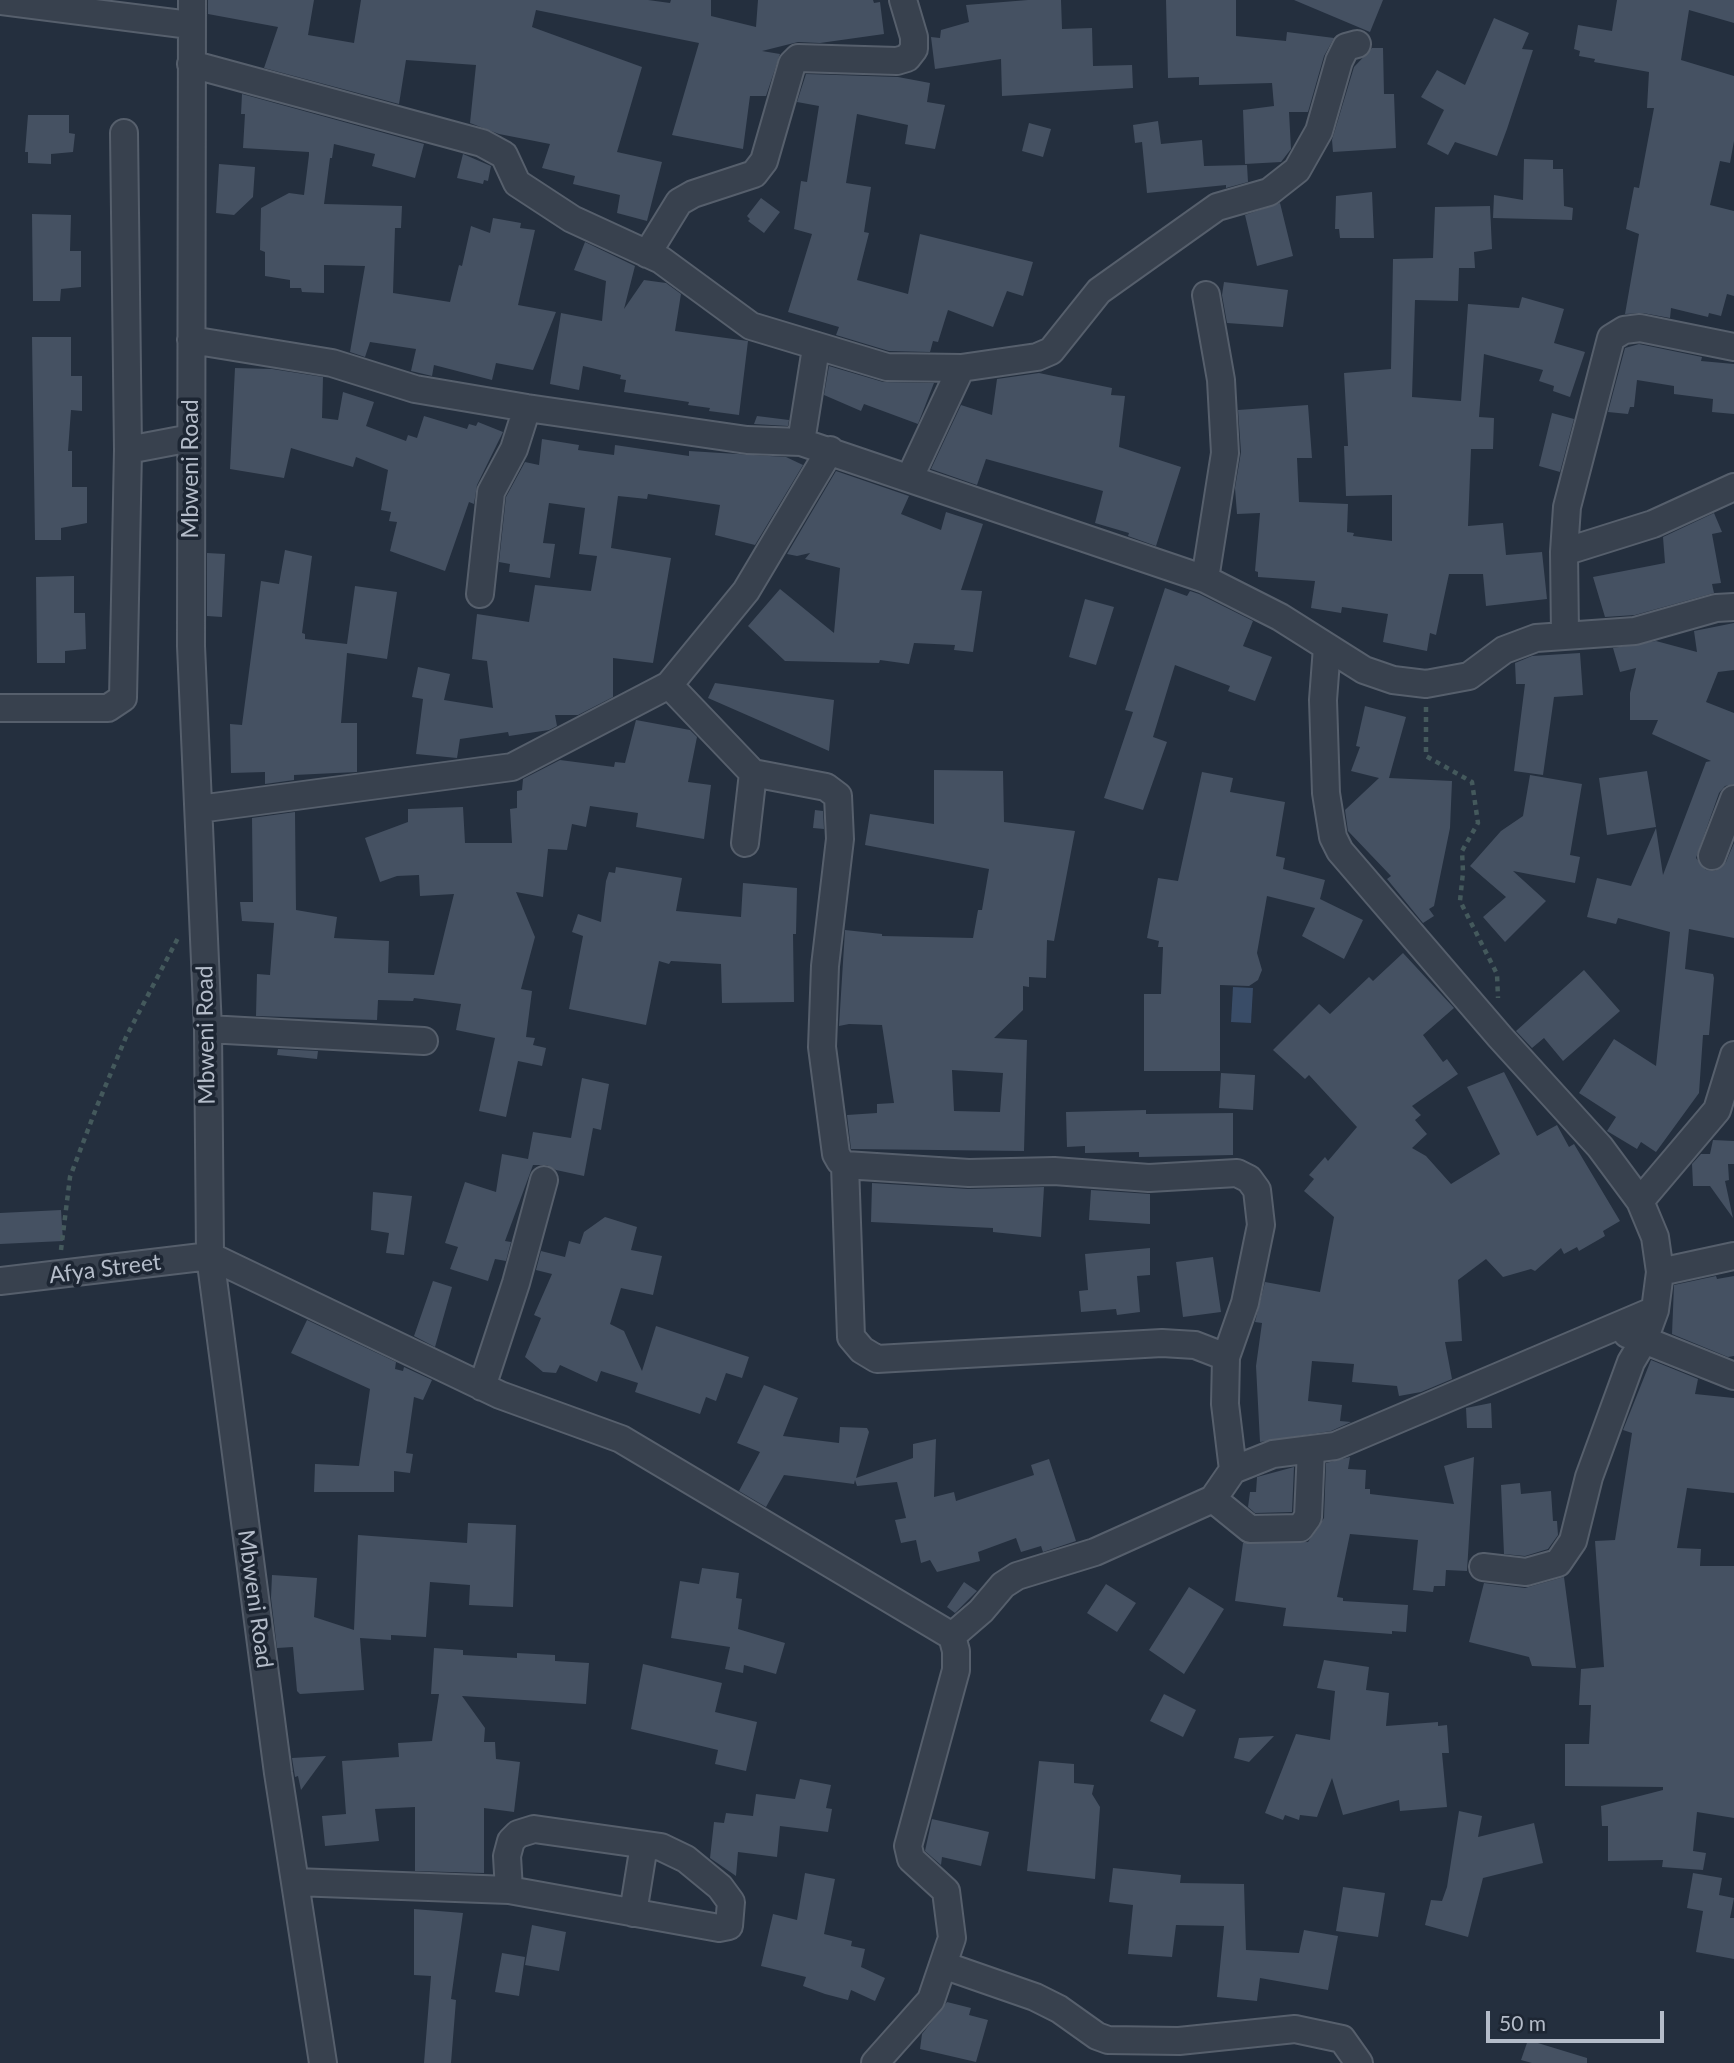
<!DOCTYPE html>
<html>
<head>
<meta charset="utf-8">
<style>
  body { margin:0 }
  #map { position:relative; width:1734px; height:2063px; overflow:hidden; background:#242f3e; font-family:Lato,sans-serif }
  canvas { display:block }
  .scale { position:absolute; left:1486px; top:2011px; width:178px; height:32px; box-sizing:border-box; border:4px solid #b4bcc9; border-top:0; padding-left:9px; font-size:21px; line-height:24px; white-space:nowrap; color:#b4bcc9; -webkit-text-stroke:5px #1d2633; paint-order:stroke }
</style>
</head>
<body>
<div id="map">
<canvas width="1734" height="2063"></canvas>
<div class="scale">50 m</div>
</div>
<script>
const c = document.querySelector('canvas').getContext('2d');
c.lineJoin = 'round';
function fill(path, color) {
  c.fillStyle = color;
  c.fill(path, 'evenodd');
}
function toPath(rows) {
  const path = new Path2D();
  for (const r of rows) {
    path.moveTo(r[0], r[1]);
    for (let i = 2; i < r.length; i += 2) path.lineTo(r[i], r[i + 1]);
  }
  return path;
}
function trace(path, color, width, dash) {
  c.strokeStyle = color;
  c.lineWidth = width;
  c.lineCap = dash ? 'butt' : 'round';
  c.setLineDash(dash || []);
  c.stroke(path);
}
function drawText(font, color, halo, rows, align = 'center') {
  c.font = font + ' Lato,sans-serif';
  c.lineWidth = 7;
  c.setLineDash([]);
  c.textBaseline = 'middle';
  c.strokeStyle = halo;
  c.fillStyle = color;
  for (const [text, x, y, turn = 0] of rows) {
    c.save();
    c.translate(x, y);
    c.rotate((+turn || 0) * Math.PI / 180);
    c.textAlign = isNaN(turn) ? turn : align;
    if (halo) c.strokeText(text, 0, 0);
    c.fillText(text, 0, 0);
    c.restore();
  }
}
fill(toPath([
  [1233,987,1253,988,1251,1023,1231,1022]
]), '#394c67');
fill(toPath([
  [208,0,314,0,308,35,354,43,361,0,648,0,670,3,671,0,711,0,711,16,756,27,758,0,873,0,874,3,880,2,884,34,820,43,798,42,762,51,780,54,766,96,750,96,743,149,672,135,699,43,536,10,532,27,642,67,617,152,662,162,647,221,617,213,620,195,573,184,575,176,542,168,550,144,499,134,470,123,476,65,406,60,399,104,264,68,278,27,208,14],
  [1028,0,1061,0,1062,29,1092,28,1093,66,1132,65,1133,88,1002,96,1001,59,935,69,931,37,940,38,941,30,969,22,966,5],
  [1166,0,1236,0,1236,36,1286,41,1287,32,1334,38,1324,56,1308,112,1289,112,1291,149,1281,162,1245,164,1243,110,1274,106,1272,83,1199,85,1199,77,1168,78],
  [1294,0,1383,0,1370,32],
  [1617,0,1734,0,1734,23,1689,10,1681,60,1734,76,1734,141,1730,163,1720,161,1710,205,1734,211,1734,296,1727,294,1721,316,1709,313,1708,317,1671,308,1670,318,1643,313,1625,314,1639,234,1626,229,1634,187,1639,188,1654,108,1647,108,1649,72,1594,62,1595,59,1579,56,1580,51,1574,49,1578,25,1612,31],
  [1494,18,1529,33,1522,49,1533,50,1507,129,1497,156,1455,142,1448,155,1427,144,1444,110,1421,97,1437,70,1465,85],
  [1372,48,1383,48,1384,94,1394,94,1396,148,1333,152,1332,140,1354,67],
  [806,74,898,77,930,83,927,102,945,105,935,149,905,144,908,125,857,114,846,183,871,187,864,232,869,233,857,280,908,294,920,234,1033,262,1023,296,1007,291,993,327,948,310,938,342,933,341,930,352,889,351,836,335,839,327,788,312,812,234,794,229,801,181,807,182,819,106,797,102],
  [242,94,424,144,415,178,372,166,375,154,334,144,332,158,330,158,324,204,402,206,401,228,395,228,393,293,450,302,459,265,462,266,471,226,490,233,493,218,521,223,520,228,535,230,518,305,556,312,533,370,496,363,492,380,434,365,432,376,411,371,416,349,370,342,365,357,350,352,365,266,324,265,324,293,302,292,301,288,290,288,290,280,265,276,265,252,260,250,261,208,289,193,304,195,309,155,309,152,243,148,245,114,241,114],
  [28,115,69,115,69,133,75,134,73,152,51,154,51,164,28,163,28,152,25,152],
  [1158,121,1161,144,1202,140,1204,166,1247,165,1248,182,1226,188,1226,185,1147,193,1142,142,1135,143,1133,125],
  [1029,123,1051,129,1043,157,1022,151],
  [463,154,491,166,488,181,484,180,483,184,457,178],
  [1524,159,1553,160,1553,169,1563,169,1564,206,1573,208,1572,220,1493,218,1494,195,1523,200],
  [219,164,255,167,253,197,234,215,216,213],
  [1372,192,1374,238,1340,238,1339,229,1335,229,1336,196],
  [761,198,780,212,764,233,748,221,750,219,747,216],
  [1280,203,1293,256,1257,266,1245,215],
  [1490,206,1492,249,1474,252,1475,268,1459,268,1458,301,1415,300,1412,397,1461,401,1468,304,1519,308,1522,297,1564,309,1554,343,1585,352,1570,397,1553,391,1554,386,1539,381,1543,370,1484,354,1479,417,1494,418,1493,449,1471,449,1468,526,1503,523,1506,555,1542,552,1547,599,1486,606,1483,574,1449,574,1436,635,1430,633,1427,651,1383,642,1388,614,1342,607,1341,613,1311,608,1315,581,1258,577,1258,572,1255,571,1260,513,1237,514,1235,488,1241,452,1238,410,1308,405,1312,458,1297,458,1299,502,1348,504,1347,532,1354,533,1353,536,1392,541,1392,495,1346,496,1344,446,1348,446,1344,373,1391,369,1393,259,1433,258,1435,207],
  [32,214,71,215,70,251,81,251,81,287,61,289,60,301,33,301],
  [585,242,635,266,624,309,644,280,666,283,681,294,675,331,748,341,739,415,709,411,710,408,688,405,689,402,624,392,626,380,620,379,621,375,583,366,579,390,550,384,561,313,602,321,606,281,574,270],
  [1224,282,1288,290,1283,327,1227,323,1222,295],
  [32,337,71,337,71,376,82,376,82,411,71,410,68,451,72,451,72,487,87,487,87,523,61,528,61,540,35,540],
  [1639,344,1702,357,1701,361,1734,364,1734,414,1712,412,1713,399,1674,394,1674,386,1637,380,1634,407,1630,407,1628,414,1608,412,1625,348],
  [829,366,883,382,934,383,918,424,864,404,861,411,824,395],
  [235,368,272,369,323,377,322,418,338,420,343,392,374,402,366,426,406,441,408,435,417,438,424,416,467,429,469,424,476,426,478,422,503,432,477,485,474,504,469,502,445,571,390,551,397,522,389,521,391,512,381,510,388,470,356,457,353,467,291,448,284,478,230,469],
  [1039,373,1112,388,1111,395,1125,396,1119,447,1181,467,1156,546,1128,536,1129,533,1095,523,1103,491,986,459,977,485,931,469,961,405,992,415,997,379],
  [1552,413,1574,419,1560,472,1539,466],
  [757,416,789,420,788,426,754,424],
  [542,439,579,445,578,450,614,455,615,445,689,456,689,451,786,457,803,465,755,545,715,535,720,505,648,494,647,499,618,496,611,548,671,558,653,663,613,658,613,697,578,715,555,715,557,726,549,730,509,736,508,732,460,739,457,758,416,754,423,699,412,697,418,667,450,674,444,700,493,708,487,661,472,659,477,614,529,622,535,585,591,591,597,556,579,554,585,508,549,503,543,543,555,544,550,578,509,572,510,564,499,562,506,497,525,462,539,465],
  [836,471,909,496,901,514,941,530,946,512,983,524,961,590,982,591,973,652,954,650,955,645,914,643,909,664,880,660,879,663,785,661,748,626,780,589,834,633,840,568,805,559,810,553,797,556,787,554],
  [1714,513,1722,532,1712,534,1721,583,1712,584,1714,593,1635,615,1605,617,1593,577,1665,563,1663,537],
  [285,550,312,556,302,633,305,634,305,639,347,644,355,586,397,592,387,659,347,653,341,723,357,723,357,772,294,775,294,780,265,784,265,772,231,773,230,724,242,725,261,581,279,584],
  [207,553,225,554,222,617,207,616],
  [74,576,74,613,85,613,86,649,65,651,65,663,37,663,36,577],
  [1165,588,1187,596,1190,591,1199,594,1253,621,1243,646,1272,657,1255,701,1228,691,1230,686,1175,665,1153,737,1167,742,1143,810,1104,798,1133,712,1125,710],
  [1085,599,1114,607,1096,665,1069,657],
  [1734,623,1734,670,1718,672,1706,702,1734,713,1734,784,1725,786,1719,793,1696,858,1706,870,1715,871,1726,862,1734,843,1734,938,1689,929,1685,969,1713,974,1714,978,1709,1035,1703,1035,1699,1093,1656,1152,1641,1142,1637,1149,1607,1131,1616,1117,1579,1093,1614,1039,1656,1066,1670,932,1618,918,1616,924,1587,917,1597,878,1631,886,1656,828,1663,875,1706,762,1711,761,1652,734,1658,720,1630,720,1630,693,1636,668,1620,672,1613,648,1656,641,1697,652,1694,631],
  [1580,653,1583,695,1554,697,1543,775,1514,771,1525,684,1516,684,1515,663,1532,656],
  [715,683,834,700,829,751,708,698],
  [1365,706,1406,717,1389,778,1452,781,1450,828,1434,906,1429,909,1434,916,1423,923,1387,879,1391,876,1348,831,1345,810,1379,778,1351,771,1360,747,1356,746],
  [636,720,690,730,697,737,688,782,711,785,704,839,636,827,638,813,590,806,586,827,572,824,567,850,548,849,543,897,516,892,535,937,521,989,532,991,526,1037,535,1038,533,1045,546,1048,542,1066,518,1061,506,1117,479,1111,495,1038,456,1030,461,1004,414,998,413,1001,378,1000,377,1020,256,1016,257,974,270,975,274,923,242,921,240,902,253,902,252,818,295,812,296,910,337,917,334,938,389,941,388,973,434,975,454,894,420,896,419,875,397,876,380,882,365,838,408,822,408,809,463,807,465,843,512,843,510,809,517,808,517,791,522,790,523,779,560,760,614,767,615,762,625,763],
  [934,770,1003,771,1004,822,1075,831,1054,941,1047,940,1046,978,1029,977,1029,987,1023,986,1023,1010,994,1038,1027,1040,1024,1151,851,1149,847,1115,877,1113,877,1104,894,1103,882,1025,849,1024,839,1026,845,930,882,934,882,936,973,938,978,910,982,910,989,869,865,845,870,814,934,824],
  [952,1070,1003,1073,1000,1112,954,1111],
  [1647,771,1656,827,1607,835,1599,778],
  [1202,772,1233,778,1230,792,1285,802,1276,856,1285,858,1283,869,1325,880,1320,899,1363,920,1344,959,1302,936,1315,908,1267,896,1257,953,1262,970,1258,980,1249,986,1220,985,1220,1071,1144,1071,1144,994,1161,994,1163,947,1158,947,1159,941,1147,938,1158,878,1178,881],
  [1530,775,1582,784,1570,855,1580,857,1575,883,1513,871,1546,901,1505,942,1483,917,1506,897,1470,866,1501,831,1523,816],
  [815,810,823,811,824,829,813,828],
  [616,867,682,878,676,911,741,917,743,883,797,888,796,934,793,934,794,1002,722,1003,721,964,671,961,669,964,659,961,646,1025,569,1009,583,936,572,932,578,914,601,922,606,881,609,872,615,873],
  [1403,953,1454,1008,1423,1035,1443,1062,1447,1059,1458,1074,1412,1106,1421,1115,1415,1120,1427,1134,1412,1148,1426,1156,1451,1184,1500,1154,1467,1087,1504,1072,1537,1136,1557,1125,1569,1147,1574,1144,1620,1221,1603,1231,1605,1236,1579,1251,1577,1247,1564,1254,1561,1248,1535,1271,1531,1269,1503,1277,1486,1259,1458,1280,1462,1341,1445,1342,1452,1379,1421,1392,1399,1396,1397,1386,1352,1382,1354,1364,1312,1361,1308,1401,1342,1405,1340,1421,1351,1422,1331,1431,1260,1442,1256,1366,1262,1323,1255,1322,1265,1282,1320,1292,1334,1217,1304,1191,1314,1179,1309,1175,1325,1157,1328,1161,1357,1127,1309,1075,1305,1079,1273,1050,1319,1004,1330,1014,1369,977,1373,981],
  [1584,970,1620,1011,1563,1061,1544,1038,1532,1048,1516,1031],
  [278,1049,318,1051,317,1059,277,1055],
  [1221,1073,1255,1075,1253,1110,1219,1108],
  [582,1078,609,1084,601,1130,593,1128,584,1176,556,1170,547,1165,533,1165,505,1241,511,1242,506,1261,495,1259,488,1281,450,1269,458,1247,445,1243,465,1182,496,1192,502,1154,528,1159,533,1132,571,1138],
  [1146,1110,1146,1114,1233,1113,1233,1155,1139,1157,1139,1152,1085,1153,1085,1146,1067,1147,1066,1112],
  [1713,1140,1734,1141,1734,1164,1728,1164,1729,1180,1725,1181,1733,1218,1710,1186,1693,1186,1692,1164,1701,1154,1710,1154],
  [872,1183,968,1189,1044,1187,1041,1237,993,1232,993,1228,871,1222],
  [1091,1190,1150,1194,1150,1224,1089,1220],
  [373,1192,412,1196,404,1255,386,1253,389,1233,371,1230],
  [61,1210,63,1241,0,1244,0,1213],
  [605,1217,637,1227,631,1250,662,1256,653,1295,621,1288,610,1324,624,1331,642,1371,656,1326,749,1357,742,1378,726,1373,716,1401,706,1397,700,1414,635,1392,638,1383,601,1371,597,1382,560,1365,556,1373,543,1372,525,1357,541,1318,534,1315,552,1274,536,1270,541,1251,565,1257,569,1241,580,1244,584,1232],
  [1150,1248,1150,1275,1137,1276,1140,1312,1117,1315,1116,1309,1081,1312,1079,1291,1088,1290,1085,1254],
  [1213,1257,1221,1312,1183,1317,1176,1262],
  [1716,1276,1717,1279,1734,1276,1734,1356,1728,1357,1672,1334,1674,1285],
  [433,1281,452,1287,435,1347,414,1336],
  [307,1320,396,1362,395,1369,403,1371,404,1367,432,1380,423,1400,414,1397,406,1453,413,1454,410,1473,394,1471,394,1492,314,1492,315,1464,359,1466,370,1389,291,1353],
  [1651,1360,1698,1379,1695,1394,1734,1398,1734,1493,1687,1488,1677,1548,1701,1549,1700,1566,1734,1566,1734,1818,1697,1812,1693,1851,1706,1853,1703,1870,1662,1867,1663,1860,1608,1861,1608,1826,1602,1826,1601,1806,1663,1790,1663,1787,1565,1786,1565,1744,1589,1744,1591,1705,1579,1705,1581,1669,1604,1667,1595,1541,1615,1540,1632,1433,1623,1430],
  [764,1385,798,1398,783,1436,839,1443,840,1427,867,1428,869,1432,856,1478,913,1458,913,1444,936,1439,934,1497,954,1492,956,1501,1034,1475,1031,1465,1049,1459,1076,1541,1043,1552,1041,1546,1021,1552,1016,1538,978,1552,980,1561,937,1572,930,1560,921,1563,916,1540,901,1543,895,1520,906,1518,897,1482,857,1486,855,1480,854,1484,784,1475,766,1507,739,1491,760,1452,737,1443],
  [1491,1403,1492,1428,1467,1428,1466,1408],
  [1350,1457,1348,1469,1366,1470,1365,1489,1370,1489,1370,1494,1454,1504,1444,1466,1474,1457,1467,1571,1446,1570,1445,1586,1434,1586,1433,1592,1413,1590,1418,1540,1350,1534,1337,1597,1343,1598,1343,1601,1408,1605,1406,1632,1392,1631,1392,1634,1283,1626,1286,1608,1235,1601,1243,1543,1308,1542,1324,1518,1326,1463],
  [1294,1467,1292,1512,1255,1513,1248,1507,1250,1492,1256,1492,1257,1477],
  [1520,1483,1521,1494,1551,1491,1553,1521,1557,1521,1558,1535,1548,1549,1525,1556,1504,1554,1501,1485],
  [468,1523,516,1525,513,1607,469,1605,470,1585,430,1582,426,1637,391,1635,391,1640,360,1638,364,1690,300,1694,297,1691,293,1647,277,1648,271,1598,272,1575,317,1578,314,1617,354,1630,358,1535,467,1543],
  [702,1568,739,1573,736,1598,742,1599,738,1629,785,1643,776,1674,744,1665,743,1673,725,1669,730,1647,671,1638,680,1581,699,1584],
  [1564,1577,1576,1668,1532,1666,1529,1657,1469,1642,1484,1583,1525,1588],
  [964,1582,977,1591,955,1613,947,1607],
  [1106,1584,1136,1603,1117,1632,1087,1613],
  [1189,1587,1224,1609,1184,1674,1149,1650],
  [434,1648,463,1650,463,1655,517,1658,517,1653,555,1655,555,1661,589,1663,586,1704,462,1696,485,1728,484,1742,495,1742,496,1759,520,1762,514,1812,484,1808,484,1873,415,1871,415,1807,375,1809,379,1841,325,1846,322,1816,346,1814,342,1761,399,1757,398,1743,432,1741,439,1694,431,1694],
  [1324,1660,1369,1667,1366,1690,1389,1693,1386,1726,1438,1722,1438,1726,1447,1725,1449,1753,1442,1753,1447,1807,1400,1811,1399,1800,1343,1815,1332,1778,1317,1817,1300,1815,1299,1820,1285,1815,1283,1820,1265,1813,1296,1734,1330,1740,1335,1691,1317,1688],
  [643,1664,722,1683,715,1712,757,1722,746,1771,715,1764,718,1750,631,1729],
  [1164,1694,1196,1710,1183,1737,1150,1721],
  [1274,1736,1249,1762,1234,1758,1239,1738],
  [326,1756,301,1790,298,1776,295,1777,292,1758],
  [1039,1761,1074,1764,1074,1783,1094,1785,1092,1794,1100,1807,1095,1879,1027,1871],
  [800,1779,831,1785,826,1808,832,1809,828,1832,780,1826,777,1857,738,1852,736,1876,710,1858,714,1822,724,1823,726,1813,753,1816,756,1794,795,1799],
  [1459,1811,1482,1816,1478,1837,1534,1823,1543,1863,1483,1878,1468,1937,1425,1925,1431,1900,1442,1901,1447,1887],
  [932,1819,989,1832,981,1866,942,1857,941,1865,925,1851],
  [1113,1868,1181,1875,1180,1883,1244,1884,1246,1950,1299,1953,1304,1930,1338,1936,1328,1990,1260,1978,1257,2001,1217,1997,1224,1926,1176,1925,1172,1957,1128,1954,1133,1905,1109,1902],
  [805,1873,835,1879,824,1934,852,1941,851,1946,865,1949,861,1967,885,1978,875,2001,851,1990,848,2000,825,1994,803,1986,806,1977,761,1966,773,1914,797,1920],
  [1693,1873,1722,1878,1719,1895,1734,1898,1730,1918,1734,1918,1734,1959,1696,1952,1703,1911,1687,1908],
  [1343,1887,1385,1893,1378,1937,1336,1931],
  [414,1909,463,1913,451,1999,456,2000,451,2063,424,2063,431,1976,414,1975],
  [532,1925,566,1932,559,1971,525,1965],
  [502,1953,525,1957,519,1996,495,1992],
  [947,2002,971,2008,969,2015,988,2020,976,2062,920,2049,922,2034],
  [1528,2040,1587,2058,1587,2063,1532,2063,1521,2060]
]), '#455162');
const minor = toPath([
  [192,0,191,646,208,1029,210,1256,278,1773,323,2063],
  [0,1,190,25],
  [191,64,482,143,504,155,517,183,572,219,661,260,751,326,887,367,961,368,1037,357,1051,351,1099,291,1217,207,1269,192,1297,170,1319,131,1339,61,1346,47,1357,44],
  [124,133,128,450],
  [647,254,679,202,693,194,754,174,764,161,792,64,798,58,897,61,907,58,914,49,914,37,903,0],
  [191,340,332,363,415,389,527,408,747,440,801,442,1205,579,1280,617,1364,670,1393,680,1426,684,1469,676,1504,650,1536,638,1635,631,1716,608,1734,607],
  [801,442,816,348],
  [910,477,961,368],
  [1564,552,1567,507,1611,338,1624,330,1640,328,1734,347],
  [1205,579,1225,453,1221,380,1206,295],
  [480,594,491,492,514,449,527,408],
  [1565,634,1564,552,1653,524,1734,487],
  [1327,647,1323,700,1326,793,1333,837,1340,851,1500,1037,1600,1147,1640,1201,1655,1237,1660,1272,1655,1310,1644,1340,1734,1376],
  [669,685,753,773,826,787,838,796,840,839,825,966,822,1047,836,1154,840,1161,845,1165,969,1173,1054,1171,1149,1178,1237,1173,1249,1179,1257,1190,1261,1225,1245,1303,1226,1357,1225,1404,1233,1470],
  [0,708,108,708,123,698,128,450,191,438],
  [199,809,512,767,669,685,746,591,830,450],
  [745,843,753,773],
  [1712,856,1734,799],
  [208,1029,424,1041],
  [845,1165,851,1337,862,1350,877,1359,1162,1343,1195,1345,1226,1357],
  [1640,1201,1717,1110,1734,1055],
  [1660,1272,1734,1256],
  [0,1281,210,1256,500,1395,621,1439,952,1636],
  [482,1387,516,1283,544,1180],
  [1213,1499,1250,1529,1300,1528,1308,1517,1311,1449],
  [1483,1567,1526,1572,1558,1563,1573,1541,1589,1477,1631,1362,1644,1340,1627,1334],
  [295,1882,509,1890,719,1928,729,1926,731,1902,720,1887,686,1859,661,1847,534,1829,518,1834,511,1841,507,1856,509,1890],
  [633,1913,644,1845],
  [943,1965,1035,1997,1059,2009,1097,2036,1108,2040,1179,2041,1295,2029,1342,2039,1359,2063],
  [875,2063,931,2000,952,1938,946,1891,911,1859,908,1846,956,1670,956,1651,952,1636,981,1611,1003,1585,1017,1576,1095,1552,1213,1499,1233,1470,1273,1454,1335,1446,1655,1310]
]);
trace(minor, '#565f6c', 30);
trace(toPath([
  [1426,707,1426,756,1472,782,1478,823,1462,851,1463,872,1460,901,1497,974,1498,998],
  [61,1250,70,1177,97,1106,126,1037,178,938]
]), '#44595c', 4.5, [5, 5]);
trace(minor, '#38414e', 26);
drawText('23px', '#b4bcc9', '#1d2633', [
  ["Mbweni Road",191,469,-90],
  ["Mbweni Road",206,1035,-91],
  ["Afya Street",105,1269,-7],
  ["Mbweni Road",255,1599,82]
]);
</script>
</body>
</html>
